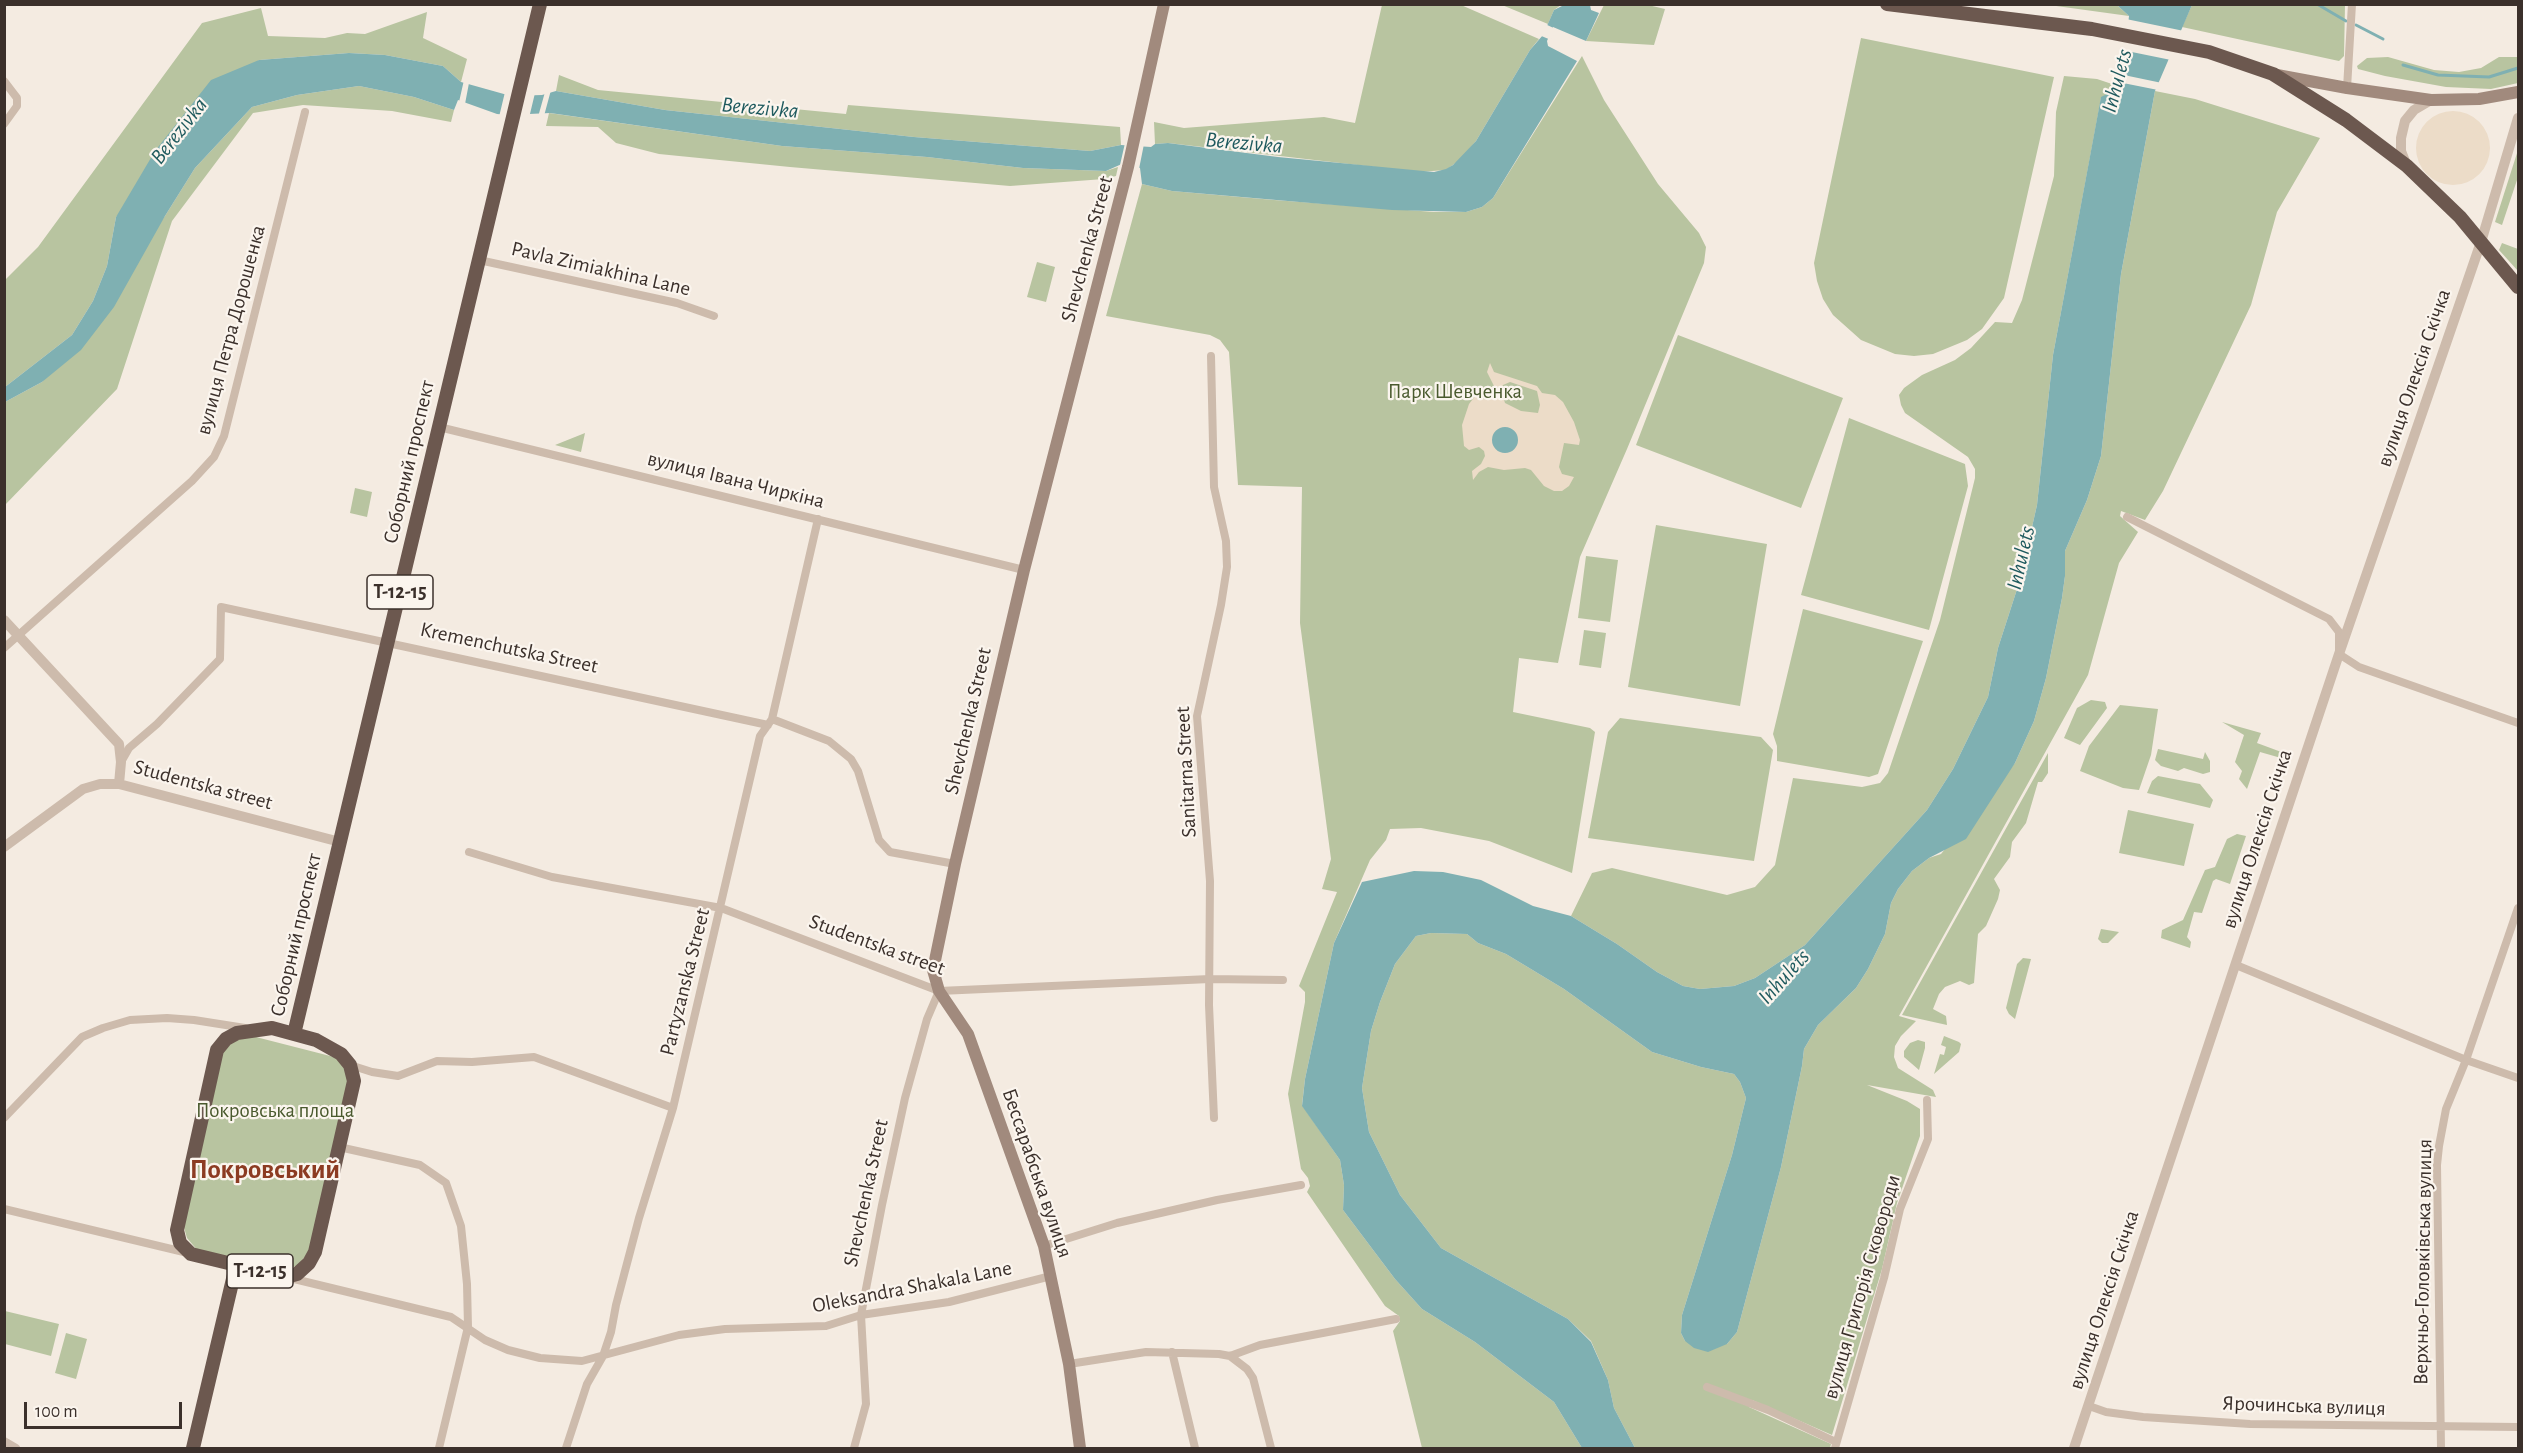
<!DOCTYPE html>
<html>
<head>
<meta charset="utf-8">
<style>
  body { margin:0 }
  #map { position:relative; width:2523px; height:1453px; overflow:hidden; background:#f4ebe1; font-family:"Alegreya Sans",sans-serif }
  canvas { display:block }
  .frame { position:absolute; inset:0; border:6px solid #3b302b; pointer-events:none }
  .scale { position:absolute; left:24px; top:1402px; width:158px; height:27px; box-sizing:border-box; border:3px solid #3b302b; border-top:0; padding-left:8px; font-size:18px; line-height:21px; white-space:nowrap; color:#3b302b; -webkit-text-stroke:4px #fbf5ee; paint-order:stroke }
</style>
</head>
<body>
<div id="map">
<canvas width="2523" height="1453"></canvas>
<div class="frame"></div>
<div class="scale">100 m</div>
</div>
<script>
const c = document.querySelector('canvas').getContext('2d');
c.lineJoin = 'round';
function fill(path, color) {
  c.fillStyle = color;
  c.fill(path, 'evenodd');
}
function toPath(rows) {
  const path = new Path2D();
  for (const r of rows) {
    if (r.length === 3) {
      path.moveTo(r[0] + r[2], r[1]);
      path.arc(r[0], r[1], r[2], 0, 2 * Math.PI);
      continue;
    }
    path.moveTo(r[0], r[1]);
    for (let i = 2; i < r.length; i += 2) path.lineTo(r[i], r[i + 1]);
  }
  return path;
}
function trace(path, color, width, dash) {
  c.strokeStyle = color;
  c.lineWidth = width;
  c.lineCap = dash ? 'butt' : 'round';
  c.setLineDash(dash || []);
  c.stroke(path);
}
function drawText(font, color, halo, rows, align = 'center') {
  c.font = font + ' "Alegreya Sans",sans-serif';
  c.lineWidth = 4.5;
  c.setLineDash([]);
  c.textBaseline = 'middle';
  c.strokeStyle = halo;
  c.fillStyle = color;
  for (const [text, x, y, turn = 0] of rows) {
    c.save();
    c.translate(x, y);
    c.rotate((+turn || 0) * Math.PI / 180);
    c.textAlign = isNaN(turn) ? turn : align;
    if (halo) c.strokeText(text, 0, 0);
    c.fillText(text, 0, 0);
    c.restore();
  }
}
fill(toPath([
  [1382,5,1461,5,1539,39,1530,50,1476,141,1461,159,1446,170,1418,172,1168,143,1155,144,1154,122,1184,128,1324,117,1355,123],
  [1502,5,1561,5,1554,10,1548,24],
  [1604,5,1648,5,1665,9,1654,45,1586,41],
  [2049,5,2117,5,2129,16],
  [2192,5,2345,5,2344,56,2339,61,2182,27],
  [261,8,268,36,325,38,347,33,365,34,427,12,423,38,467,59,461,82,443,66,385,55,349,53,259,60,116,217,107,266,93,301,72,335,5,387,5,280,38,247,202,23],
  [1861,38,2054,77,2004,298,1982,329,1967,340,1933,354,1914,356,1895,354,1861,340,1833,315,1823,299,1817,281,1814,263],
  [1582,56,1604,100,1658,184,1699,233,1706,247,1704,263,1627,449,1580,557,1558,663,1519,658,1513,712,1590,728,1595,732,1572,873,1489,841,1421,828,1390,829,1386,840,1370,860,1334,943,1305,1079,1302,1105,1340,1160,1344,1185,1343,1210,1395,1279,1422,1309,1475,1342,1554,1402,1582,1448,1422,1448,1393,1331,1400,1321,1399,1316,1385,1306,1307,1192,1310,1186,1308,1178,1301,1169,1288,1094,1305,1002,1305,992,1299,986,1337,892,1322,889,1331,859,1300,623,1302,487,1238,485,1229,352,1220,340,1210,335,1106,316,1142,184,1172,191,1274,200,1434,212,1466,212,1482,207,1493,198],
  [2388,57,2434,70,2459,72,2481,68,2499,57,2518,57,2518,83,2491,89,2446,87,2385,76,2358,69,2357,66,2367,58],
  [559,75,598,90,846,114,848,105,1120,127,1121,145,1090,151,914,137,665,110,556,91],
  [2064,76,2097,79,2121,87,2101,98,2053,355,2037,505,2020,580,1998,648,1988,697,1953,769,1927,810,1805,945,1755,978,1734,986,1700,989,1683,986,1657,972,1617,944,1571,916,1592,873,1612,868,1727,895,1755,887,1775,865,1793,778,1862,787,1880,783,1888,773,1940,620,1975,478,1975,469,1968,457,1905,413,1901,405,1899,395,1904,388,1922,375,1955,360,1971,348,1995,322,2012,323,2022,300,2054,176,2056,112],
  [359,86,414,97,454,110,451,122,392,111,303,105,253,113,172,221,117,389,5,505,5,402,42,382,165,216,195,168,252,107,297,95],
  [2155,91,2195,99,2320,138,2277,212,2251,305,2163,491,2145,520,2121,511,2120,516,2138,532,2119,563,2088,675,1899,1016,1916,1021,1901,1036,1895,1046,1894,1057,1898,1068,1933,1090,1936,1097,1867,1085,1907,1101,1920,1109,1920,1136,1897,1203,1882,1269,1832,1435,1752,1400,1749,1407,1831,1444,1830,1448,1635,1448,1614,1408,1608,1380,1591,1341,1568,1319,1441,1248,1400,1195,1369,1132,1362,1088,1371,1031,1380,1002,1395,964,1416,936,1431,933,1467,934,1478,943,1506,954,1564,989,1652,1052,1701,1067,1734,1074,1740,1082,1746,1098,1732,1155,1682,1315,1681,1333,1685,1341,1727,1344,1737,1332,1781,1167,1802,1066,1804,1049,1818,1025,1856,988,1868,969,1885,934,1891,903,1898,889,1912,871,1929,858,1941,854,2015,763,2034,721,2046,678,2062,598,2065,576,2065,551,2087,500,2101,456,2121,274],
  [549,113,782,146,927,157,1023,168,1106,171,1118,167,1116,176,1104,179,1010,186,790,167,659,154,616,143,598,127,546,126],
  [2518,150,2518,177,2502,225,2495,222],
  [2502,243,2518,249,2518,247,2518,271,2499,250],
  [1037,262,1055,267,1046,302,1027,297],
  [1678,335,1843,398,1801,508,1636,445],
  [1849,418,1965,464,1968,486,1929,630,1801,595],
  [585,433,581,452,555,445],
  [355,488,372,492,367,517,350,513],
  [1656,525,1767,544,1740,706,1628,687],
  [1586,556,1618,560,1610,622,1578,618],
  [1803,609,1923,641,1878,774,1869,777,1777,761,1777,746,1773,734],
  [1584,630,1606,633,1601,668,1579,665],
  [2091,700,2105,702,2107,708,2080,745,2064,738,2077,708],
  [2120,705,2158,709,2151,755,2139,790,2123,788,2080,771,2089,746],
  [1620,718,1761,737,1773,750,1754,861,1588,838,1608,732],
  [2222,722,2261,733,2257,743,2284,753,2281,758,2260,752,2247,789,2239,779,2242,771,2235,762,2244,735],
  [2158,749,2203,759,2205,752,2210,761,2210,772,2203,774,2184,768,2178,771,2161,766,2155,760],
  [2048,753,2048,773,2042,782,2038,782,2026,823,2012,842,2010,857,1994,879,2000,890,1998,899,1986,926,1978,934,1974,983,1969,985,1960,981,1945,987,1939,994,1933,1009,1946,1016,1947,1025,1902,1015],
  [2158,776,2200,784,2213,800,2210,808,2147,793,2152,781],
  [2128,810,2194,824,2184,866,2119,853],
  [2237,834,2246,836,2230,884,2216,879,2213,881,2202,913,2194,912,2187,937,2191,942,2190,948,2161,938,2162,930,2183,920,2205,870,2215,867,2227,839],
  [2101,929,2119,932,2108,943,2102,943,2098,939],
  [2023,958,2031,959,2015,1019,2009,1014,2006,1008,2017,964],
  [252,1036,338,1058,347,1068,349,1084,310,1251,298,1265,282,1272,198,1251,187,1238,183,1224,221,1053,236,1039],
  [1944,1036,1959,1042,1961,1044,1959,1052,1934,1074,1940,1054,1944,1055,1946,1047,1941,1045],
  [1918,1040,1925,1042,1925,1048,1919,1070,1904,1057,1904,1051,1910,1043],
  [5,1311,59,1324,51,1356,5,1344],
  [66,1333,87,1339,76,1379,55,1373]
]), '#b8c4a0');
fill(toPath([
  [2453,148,37],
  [1490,363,1494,372,1537,386,1542,393,1555,395,1563,402,1574,422,1580,440,1579,445,1564,443,1559,467,1562,474,1574,477,1569,486,1562,491,1554,491,1544,486,1531,470,1525,468,1504,470,1488,467,1479,472,1473,480,1472,471,1481,464,1485,456,1484,451,1479,447,1469,450,1464,446,1462,425,1469,404,1476,395,1486,400,1492,396,1495,388,1487,372],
  [1510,382,1537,391,1540,405,1538,413,1521,411,1505,403,1501,390,1503,385]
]), '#ecdcc8');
fill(toPath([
  [1564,5,1590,5,1591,10,1599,13,1586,41,1553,27,1547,41,1548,46,1577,61,1493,198,1482,207,1466,212,1392,210,1172,191,1142,184,1140,168,1124,163,1106,171,1023,168,927,157,782,146,550,113,508,115,497,114,458,100,454,110,414,97,359,86,297,95,252,107,195,168,165,216,114,307,81,350,42,382,5,402,5,387,72,335,93,301,107,266,116,217,155,151,211,80,259,60,349,53,385,55,443,66,461,82,511,96,542,95,556,91,665,110,914,137,1090,151,1121,145,1151,147,1155,144,1168,143,1278,157,1434,172,1446,169,1453,165,1476,141,1530,50,1543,35,1554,10],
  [2117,5,2192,5,2155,91,2121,274,2101,456,2087,500,2065,551,2065,576,2062,598,2046,678,2034,721,2015,763,1966,839,1929,858,1912,871,1898,889,1891,903,1885,934,1868,969,1856,988,1818,1025,1804,1049,1802,1066,1781,1167,1737,1332,1727,1344,1708,1352,1694,1348,1685,1341,1681,1333,1682,1315,1732,1155,1746,1098,1740,1082,1734,1074,1701,1067,1652,1052,1564,989,1506,954,1478,943,1467,934,1431,933,1416,936,1395,964,1380,1002,1371,1031,1362,1088,1369,1132,1400,1195,1441,1248,1568,1319,1591,1342,1608,1380,1614,1408,1635,1448,1582,1448,1554,1402,1475,1342,1422,1309,1395,1279,1343,1210,1344,1185,1340,1160,1302,1106,1305,1079,1334,943,1362,882,1414,871,1443,872,1481,880,1533,906,1571,916,1617,944,1657,972,1683,986,1700,989,1734,986,1755,978,1805,945,1927,810,1953,769,1988,697,1998,648,2020,580,2037,505,2053,355,2101,97,2121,87,2129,16],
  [1505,440,13]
]), '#7fb0b2');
fill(toPath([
  [2126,19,2184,31,2171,60,2122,50],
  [1545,24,1586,43,1586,44,1555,31,1551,40,1539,35],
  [2119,74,2162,83,2158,90,2118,82],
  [464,80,469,83,465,104,459,102],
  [551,90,544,116,538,117,545,92],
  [505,92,535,93,529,118,499,117],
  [1125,143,1144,144,1139,169,1120,165]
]), '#f4ebe1');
trace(toPath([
  [2317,4,2346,21],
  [2356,25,2383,39],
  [2403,65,2438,75,2489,77,2518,68]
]), '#7fb0b2', 3);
trace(toPath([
  [4,81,17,98,17,106,4,124],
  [2347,88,2352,4],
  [479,260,677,303,714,316],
  [1211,356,1214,487,1226,541,1227,567,1221,605,1197,716,1210,881,1209,1005,1214,1118],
  [439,427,1024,570],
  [2127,517,2329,619,2339,632,2339,654,2359,667,2518,723],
  [4,648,192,481,214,457,224,436,305,112],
  [772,719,829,741,851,759,858,771,879,840,890,852,955,864],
  [121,762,129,748,157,724,220,659,221,607,768,725],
  [469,852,552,877,721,908,939,991,1210,979,1283,980],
  [2236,965,2466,1060,2518,1078],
  [350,1065,372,1072,398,1076,437,1061,472,1062,534,1057,673,1108],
  [4,1118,82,1037,103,1028,130,1020,167,1018,194,1020,245,1028],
  [339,1147,420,1165,446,1183,461,1226,467,1284,468,1327,439,1448],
  [4,1209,188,1253],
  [1044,1246,1117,1223,1217,1200,1301,1185],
  [290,1278,451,1317,485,1340,508,1350,540,1358,582,1361,679,1335,725,1329,826,1326,861,1315,949,1302,1051,1276],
  [1172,1352,1195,1448],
  [1230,1356,1247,1369,1253,1378,1271,1448],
  [1069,1364,1146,1352,1219,1354,1230,1356,1260,1345,1396,1319],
  [1707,1387,1768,1410,1836,1442],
  [2089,1406,2106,1412,2143,1417,2250,1424,2518,1427],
  [4,1441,16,1448],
  [566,1448,587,1384,603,1356,611,1332,616,1305,639,1218,673,1108,760,736,772,719,818,519],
  [854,1448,866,1404,861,1315,882,1205,905,1098,927,1019,939,991],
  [1835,1448,1884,1278,1900,1209,1928,1139,1927,1100],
  [2441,1448,2437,1165,2439,1146,2446,1109,2466,1060,2518,908]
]), '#cdbbac', 8);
trace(toPath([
  [2407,166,2401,151,2401,138,2405,121,2414,110,2431,100],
  [4,620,119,744,121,762,119,784,340,842],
  [4,847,83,789,100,784,119,784],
  [2074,1448,2339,654,2481,242,2518,118]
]), '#cdbbac', 10);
trace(toPath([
  [2277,75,2347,88,2431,100,2479,99,2518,92],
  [1080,1448,1069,1364,1044,1246,968,1034,939,991,933,970,955,864,1024,570,1128,167,1164,4]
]), '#a18a7d', 12);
trace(toPath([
  [1887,4,2092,29,2209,52,2273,74,2346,120,2407,166,2460,217,2518,287],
  [272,1028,316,1040,341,1054,350,1065,354,1081,315,1252,309,1263,297,1274,286,1277,191,1254,180,1243,177,1230,217,1050,226,1039,237,1033,272,1028],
  [294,1034,540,4],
  [193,1448,236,1266]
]), '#6c584f', 14);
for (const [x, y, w] of [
  [400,592,66],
  [260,1271,66]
]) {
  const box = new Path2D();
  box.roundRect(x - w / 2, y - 17, w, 34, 4.5);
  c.fillStyle = '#fbf5ee';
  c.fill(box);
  trace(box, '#3b302b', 1.5);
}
drawText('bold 20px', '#3b302b', null, [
  ["Т-12-15",400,592],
  ["Т-12-15",260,1271]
]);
drawText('21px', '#3b302b', '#fbf5ee', [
  ["Shevchenka Street",1087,249,-75],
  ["Pavla Zimiakhina Lane",601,269,13],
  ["вулиця Петра Дорошенка",231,330,-75],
  ["вулиця Олексія Скічка",2414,378,-71],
  ["Соборний проспект",409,462,-77],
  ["вулиця Івана Чиркіна",736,480,14],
  ["Kremenchutska Street",509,648,12],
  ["Shevchenka Street",968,721,-77],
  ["Sanitarna Street",1186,772,-93],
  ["Studentska street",203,785,15],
  ["вулиця Олексія Скічка",2257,839,-72],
  ["Соборний проспект",296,935,-77],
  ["Studentska street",877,945,20],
  ["Partyzanska Street",685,982,-76],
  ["Бессарабська вулиця",1037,1173,71],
  ["Shevchenka Street",866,1193,-78],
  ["Верхньо-Головківська вулиця",2423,1262,-89],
  ["Oleksandra Shakala Lane",912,1287,-11],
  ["вулиця Григорія Сковороди",1862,1287,-74],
  ["вулиця Олексія Скічка",2104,1300,-72],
  ["Ярочинська вулиця",2304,1406,2]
]);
drawText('21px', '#4a5a2e', '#fbf5ee', [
  ["Парк Шевченка",1455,392],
  ["Покровська площа",275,1111]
]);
drawText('italic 22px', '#1f5a5e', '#fbf5ee', [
  ["Inhulets",2117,81,-75],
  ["Berezivka",760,108,5],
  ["Berezivka",179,131,-52],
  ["Berezivka",1244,143,5],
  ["Inhulets",2021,558,-77],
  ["Inhulets",1784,977,-48]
]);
drawText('bold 27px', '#8c3b22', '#fbf5ee', [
  ["Покровський",265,1170]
]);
</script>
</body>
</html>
